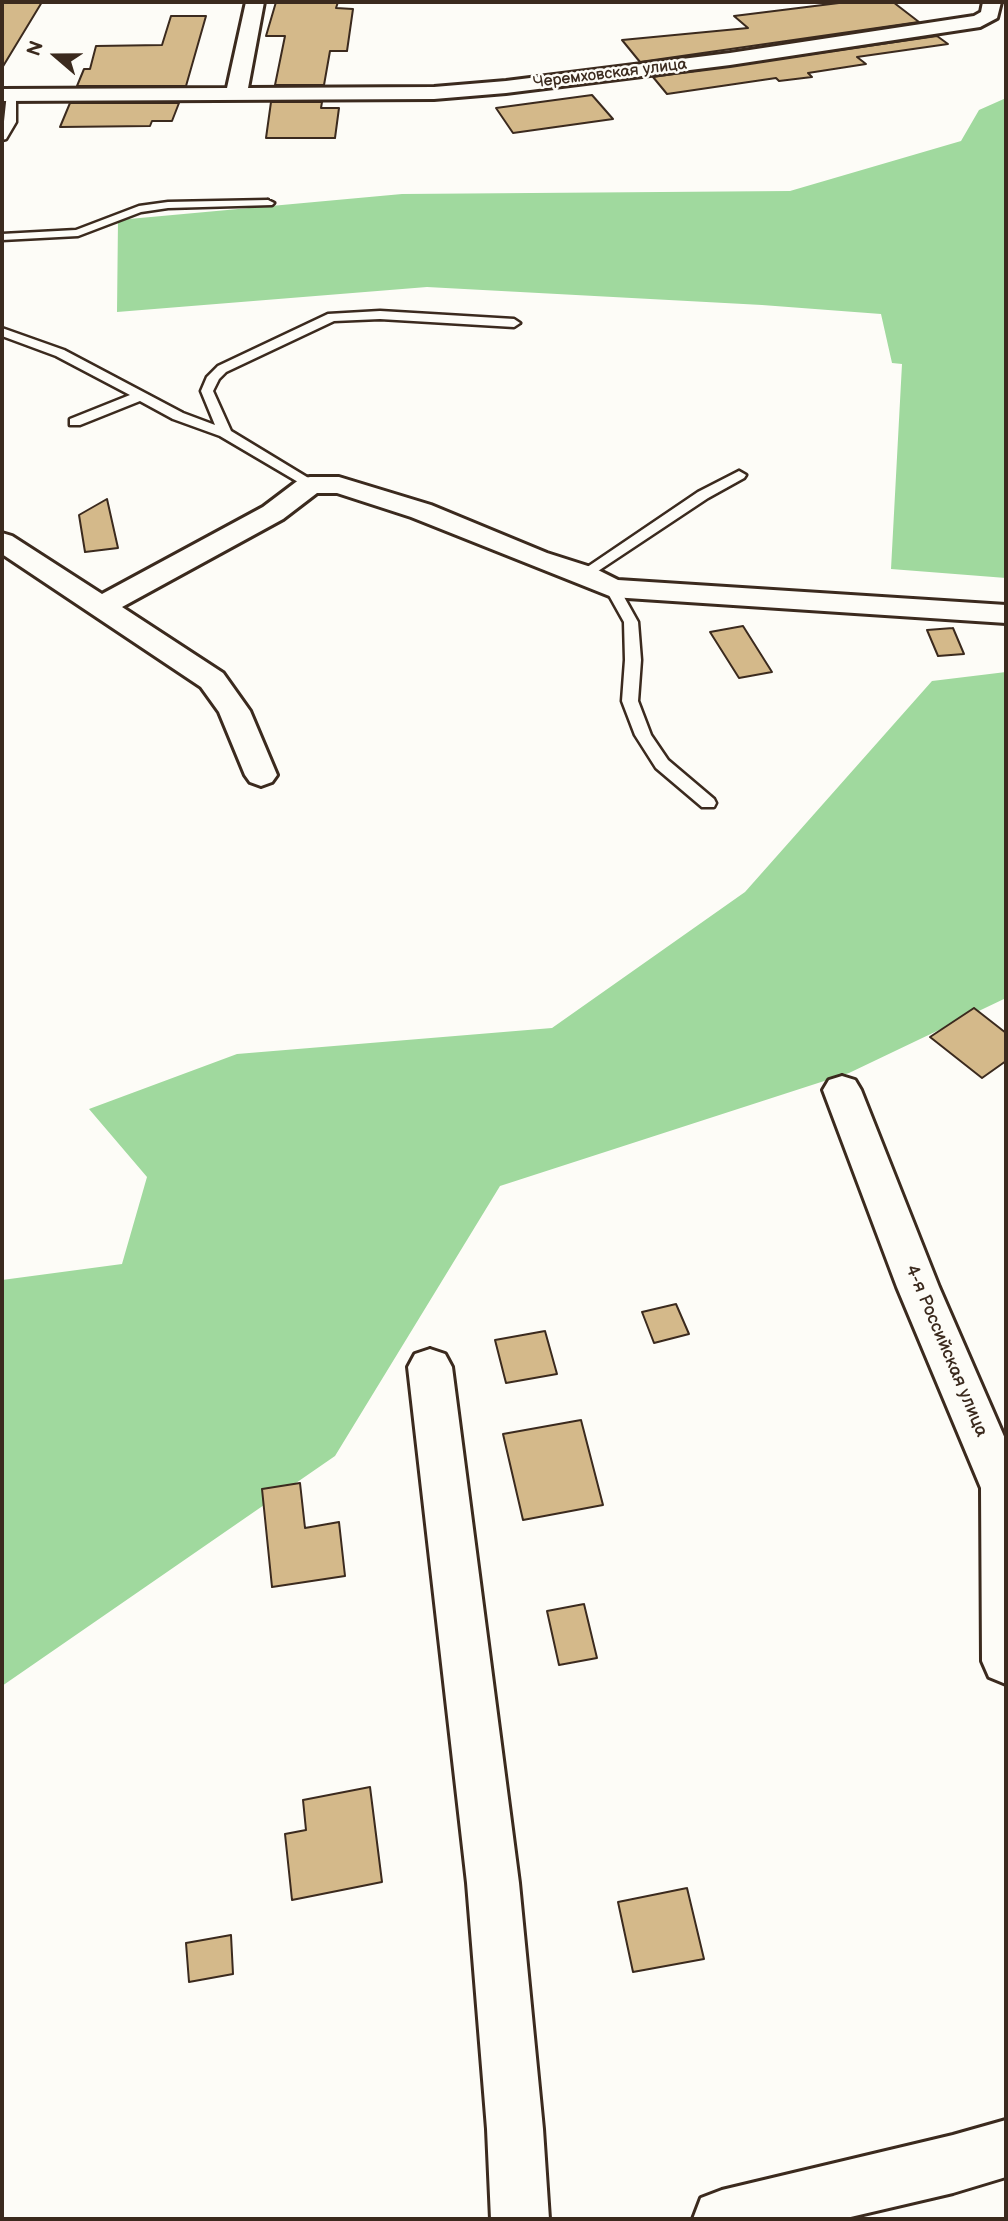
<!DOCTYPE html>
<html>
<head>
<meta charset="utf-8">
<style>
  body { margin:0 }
  #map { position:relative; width:1008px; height:2221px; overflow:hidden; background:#fdfcf7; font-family:"Balsamiq Sans",sans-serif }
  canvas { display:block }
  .frame { position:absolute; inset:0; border:4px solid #3b2a1e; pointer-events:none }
  .north { position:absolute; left:21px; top:21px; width:70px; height:70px; -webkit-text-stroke:5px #fdfcf7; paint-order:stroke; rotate:290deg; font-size:19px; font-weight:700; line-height:28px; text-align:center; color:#3b2a1e }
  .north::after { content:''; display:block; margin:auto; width:24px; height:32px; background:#3b2a1e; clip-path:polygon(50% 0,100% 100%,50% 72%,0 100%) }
</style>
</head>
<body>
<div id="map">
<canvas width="1008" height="2221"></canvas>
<div class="frame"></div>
<div class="north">N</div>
</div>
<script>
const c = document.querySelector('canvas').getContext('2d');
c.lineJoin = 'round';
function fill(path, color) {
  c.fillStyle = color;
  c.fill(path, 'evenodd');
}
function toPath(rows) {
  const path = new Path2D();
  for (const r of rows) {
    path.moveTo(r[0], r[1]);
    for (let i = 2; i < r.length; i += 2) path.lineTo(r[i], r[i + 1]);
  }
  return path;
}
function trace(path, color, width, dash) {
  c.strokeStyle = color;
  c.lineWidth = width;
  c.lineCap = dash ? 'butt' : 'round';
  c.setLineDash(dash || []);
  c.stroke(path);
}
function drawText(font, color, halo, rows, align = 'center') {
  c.font = font + ' "Balsamiq Sans",sans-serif';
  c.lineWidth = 5;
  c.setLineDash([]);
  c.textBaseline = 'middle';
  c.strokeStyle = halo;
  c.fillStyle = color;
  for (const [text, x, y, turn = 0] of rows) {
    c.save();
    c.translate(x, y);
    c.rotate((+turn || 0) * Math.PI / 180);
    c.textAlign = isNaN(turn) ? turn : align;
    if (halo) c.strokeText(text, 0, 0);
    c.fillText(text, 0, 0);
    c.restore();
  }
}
fill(toPath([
  [1006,98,1006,578,891,569,902,364,892,363,881,314,762,305,427,287,117,312,118,220,402,194,790,191,961,141,979,110],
  [1006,672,1006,998,849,1073,500,1186,335,1456,2,1686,2,1280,122,1264,147,1177,89,1109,237,1054,552,1028,745,892,932,681]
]), '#a0d99e');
const building = toPath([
  [2,2,42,2,2,68,2,2],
  [276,2,338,2,336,8,353,9,347,51,330,51,324,85,275,85,285,36,266,36,276,2],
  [847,2,893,2,919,22,640,62,622,40,748,28,734,16,847,2],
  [171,16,206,16,186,86,77,86,84,69,90,69,96,46,162,45,171,16],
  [937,36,948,44,857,57,866,64,808,73,812,77,779,81,776,78,667,94,653,77,937,36],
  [592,95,613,119,513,133,496,108,592,95],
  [271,102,322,102,321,108,339,108,335,138,266,138,271,102],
  [70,103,179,103,172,121,152,121,150,126,60,127,70,103],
  [107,499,118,548,85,552,79,515,107,499],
  [743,626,772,672,739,678,710,632,743,626],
  [953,628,964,654,938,656,927,630,953,628],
  [974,1008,1006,1033,1006,1061,982,1078,930,1037,974,1008],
  [676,1304,689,1334,654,1343,642,1312,676,1304],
  [545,1331,557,1374,506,1383,495,1340,545,1331],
  [581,1420,603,1505,523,1520,503,1434,581,1420],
  [300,1483,305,1528,339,1522,345,1576,272,1587,262,1489,300,1483],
  [584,1604,597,1658,559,1665,547,1611,584,1604],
  [370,1787,382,1882,292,1900,285,1834,306,1830,303,1800,370,1787],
  [687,1888,704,1959,633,1972,618,1902,687,1888],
  [231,1935,233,1974,189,1982,186,1943,231,1935]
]);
fill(building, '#d4b98a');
trace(building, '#3b2a1e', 2);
const lane = toPath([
  [7,93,16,95,16,122,6,139,2,140,7,93],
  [268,200,274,203,272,205,168,208,141,212,78,236,2,240,2,234,76,230,139,206,168,202,268,200],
  [380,311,514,319,520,323,514,327,380,319,334,321,226,372,219,379,213,391,231,431,315,482,317,485,310,489,220,436,173,419,140,401,80,425,70,425,70,419,130,395,56,356,2,336,2,328,64,350,183,413,215,425,201,391,207,377,218,366,328,314,380,311],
  [739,471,746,475,744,478,708,498,589,577,584,578,577,574,698,492,739,471],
  [612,584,619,588,638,622,641,660,638,701,651,735,668,760,714,799,716,803,714,807,702,807,656,768,635,735,622,701,625,660,624,622,605,588,612,584]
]);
const street = toPath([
  [246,2,264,2,248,88,434,87,506,81,730,53,974,16,981,12,983,2,1001,2,997,18,980,27,730,65,506,93,434,99,2,101,2,89,227,88,246,2],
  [310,477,339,477,431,505,547,553,594,568,618,580,1006,605,1006,623,612,597,411,517,337,493,317,493,283,519,122,607,223,673,250,711,277,775,272,782,261,786,250,782,245,775,219,712,201,687,2,554,2,533,12,536,102,594,263,507,300,479,310,477],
  [842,1076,855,1080,861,1090,939,1287,1006,1441,1006,1684,989,1677,982,1661,981,1488,897,1287,823,1090,829,1080,842,1076],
  [430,1349,445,1354,452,1367,519,1883,543,2129,549,2219,491,2219,487,2129,467,1883,408,1367,415,1354,430,1349],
  [1006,2120,1006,2177,953,2193,842,2219,693,2219,701,2198,722,2190,953,2135,1006,2120]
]);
trace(lane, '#3b2a1e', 5);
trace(street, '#3b2a1e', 6);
fill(lane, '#fdfcf7');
fill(street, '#fdfcf7');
drawText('16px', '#3b2a1e', '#fdfcf7', [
  ["Черемховская улица",610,74,-7]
]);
drawText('18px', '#3b2a1e', '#fdfcf7', [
  ["4-я Российская улица",946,1351,67]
]);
</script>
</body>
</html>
